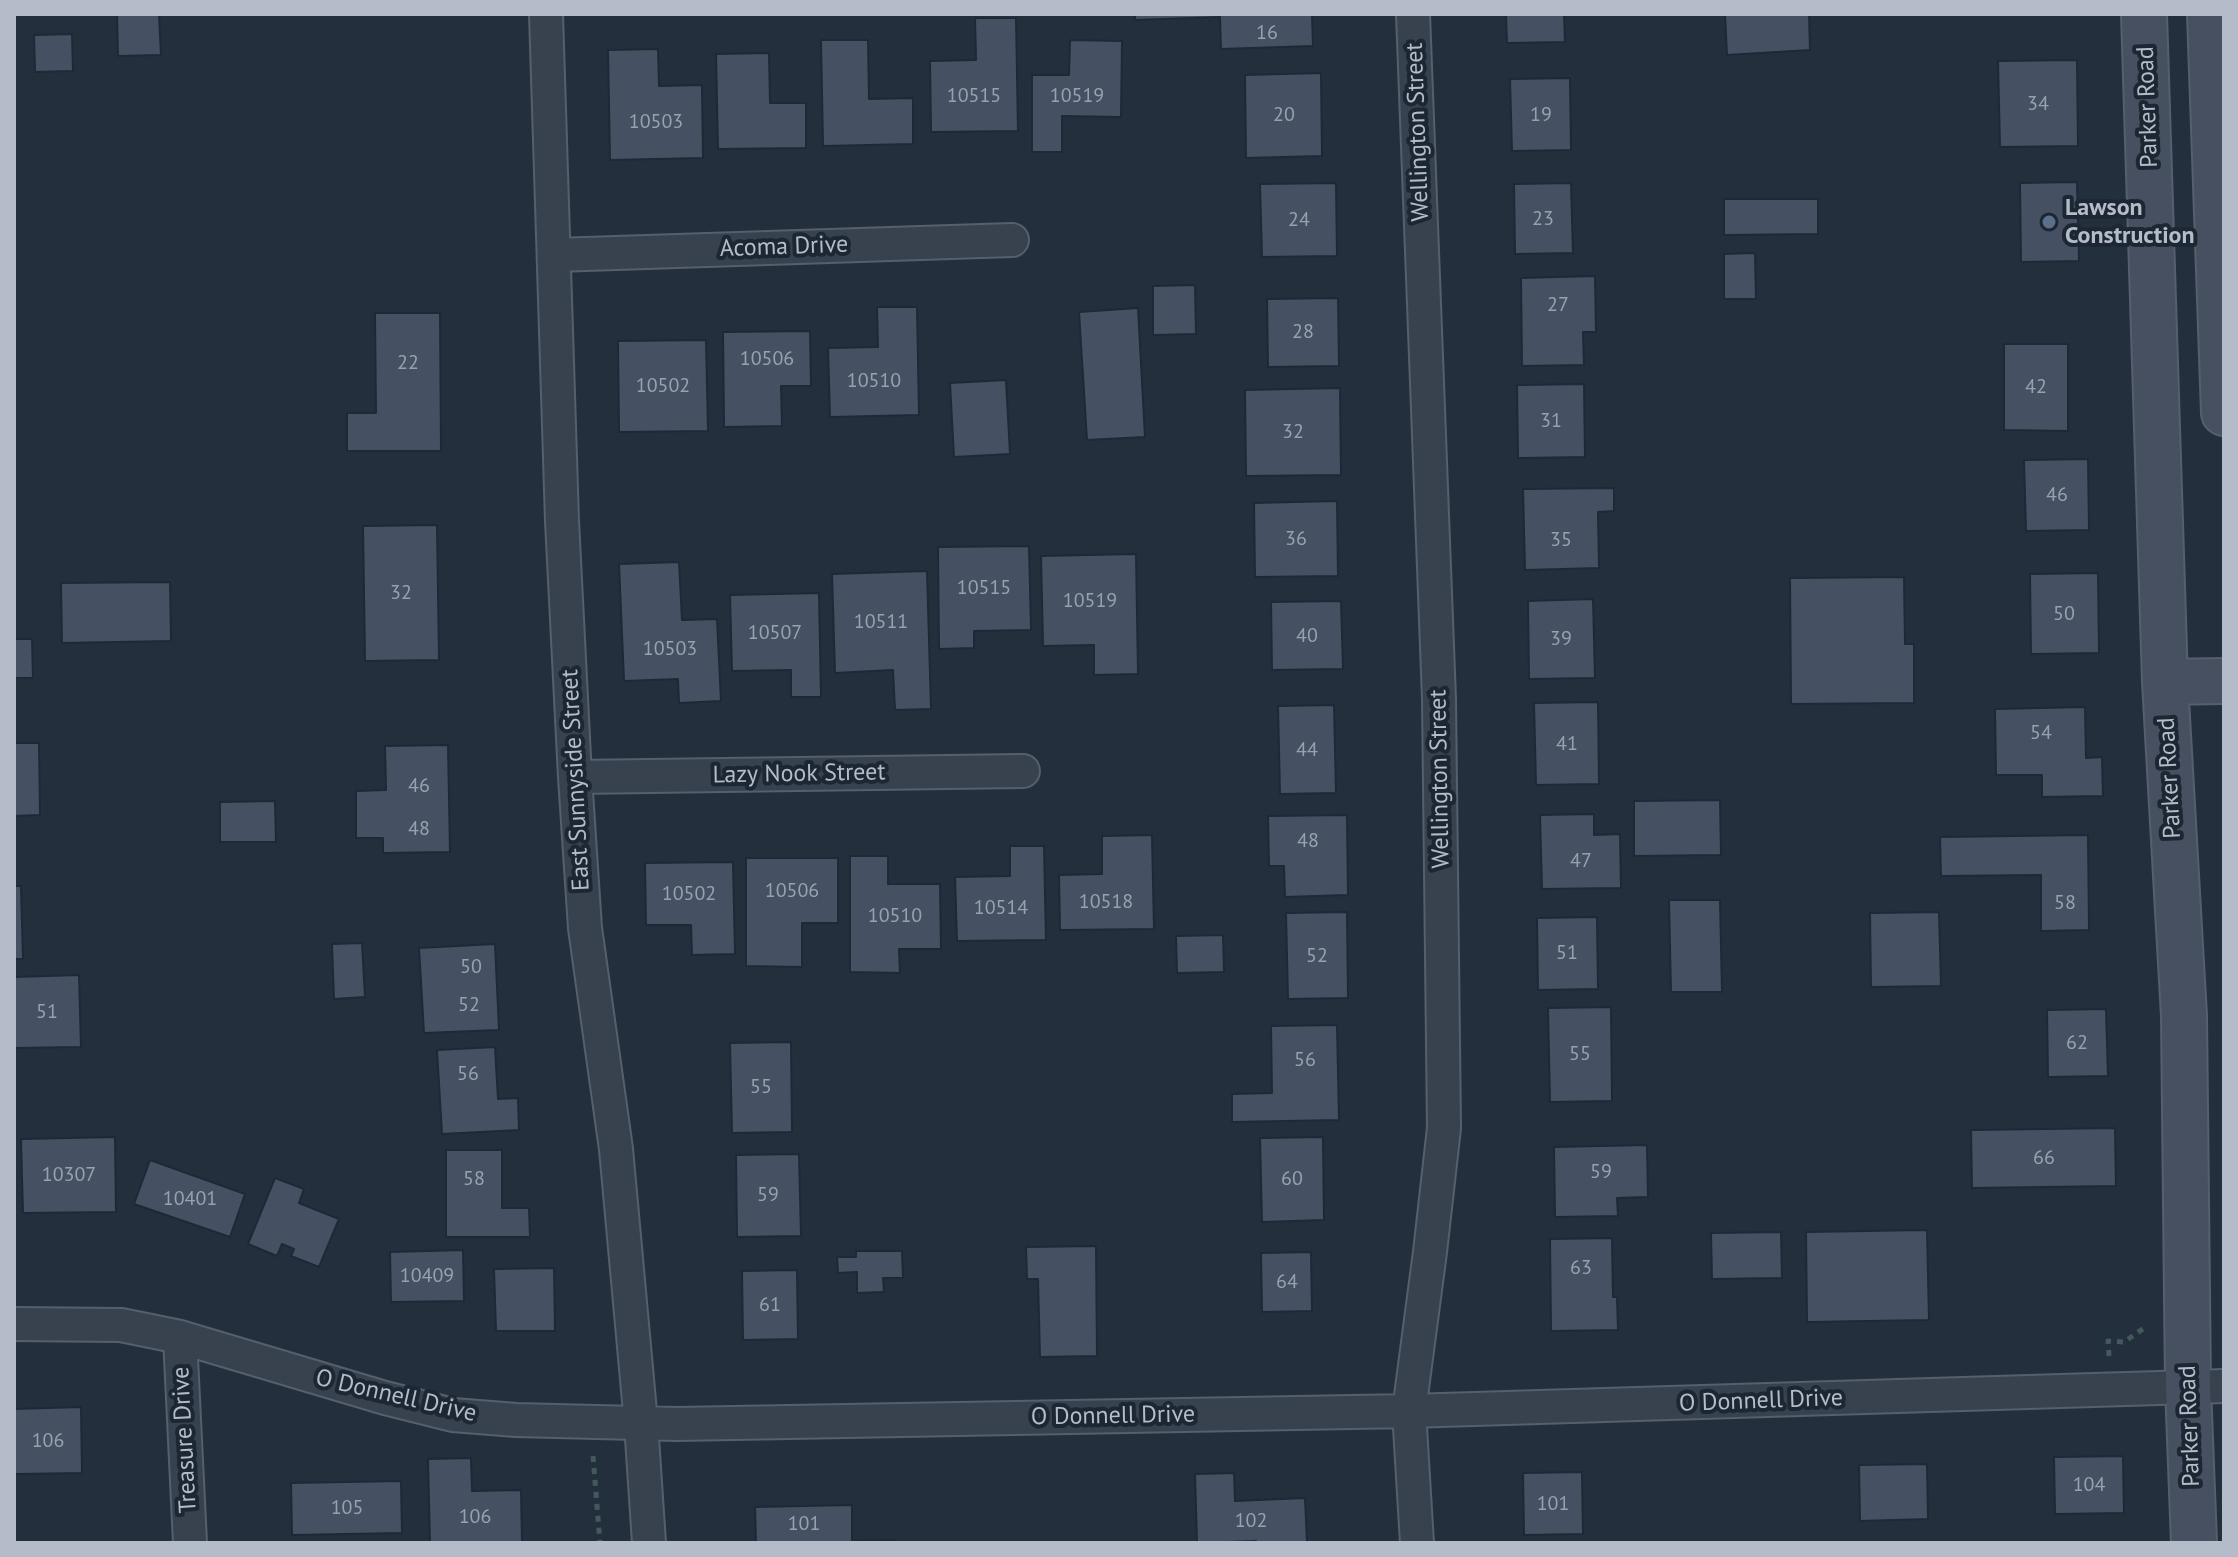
<!DOCTYPE html>
<html>
<head>
<meta charset="utf-8">
<style>
  body { margin:0 }
  #map { position:relative; width:2238px; height:1557px; overflow:hidden; background:#242f3e; font-family:"PT Sans",sans-serif }
  canvas { display:block }
  .frame { position:absolute; inset:0; border:16px solid #b4bcc9; pointer-events:none }
</style>
</head>
<body>
<div id="map">
<canvas width="2238" height="1557"></canvas>
<div class="frame"></div>
</div>
<script>
const c = document.querySelector('canvas').getContext('2d');
c.lineJoin = 'round';
function fill(path, color) {
  c.fillStyle = color;
  c.fill(path, 'evenodd');
}
function toPath(rows) {
  const path = new Path2D();
  for (const r of rows) {
    path.moveTo(r[0], r[1]);
    for (let i = 2; i < r.length; i += 2) path.lineTo(r[i], r[i + 1]);
  }
  return path;
}
function trace(path, color, width, dash) {
  c.strokeStyle = color;
  c.lineWidth = width;
  c.lineCap = dash ? 'butt' : 'round';
  c.setLineDash(dash || []);
  c.stroke(path);
}
function drawText(font, color, halo, rows, align = 'center') {
  c.font = font + ' "PT Sans",sans-serif';
  c.lineWidth = 8;
  c.setLineDash([]);
  c.textBaseline = 'middle';
  c.strokeStyle = halo;
  c.fillStyle = color;
  for (const [text, x, y, turn = 0] of rows) {
    c.save();
    c.translate(x, y);
    c.rotate((+turn || 0) * Math.PI / 180);
    c.textAlign = isNaN(turn) ? turn : align;
    if (halo) c.strokeText(text, 0, 0);
    c.fillText(text, 0, 0);
    c.restore();
  }
}
const building = toPath([
  [117,14,159,14,161,55,118,56,117,14],
  [1135,14,1312,14,1313,46,1221,49,1220,17,1135,20,1135,14],
  [1506,14,1564,14,1565,42,1507,43,1506,14],
  [1725,14,1809,14,1810,50,1727,55,1725,14],
  [975,18,1016,18,1018,131,931,132,930,61,976,60,975,18],
  [72,34,73,71,35,72,34,35,72,34],
  [821,40,868,40,869,99,913,98,913,144,823,146,821,40],
  [1070,40,1122,41,1121,117,1062,116,1062,152,1032,152,1032,75,1069,75,1070,40],
  [658,49,659,86,702,85,703,158,610,160,608,50,658,49],
  [769,53,770,103,806,103,806,148,718,149,716,54,769,53],
  [2077,60,2078,146,2000,147,1998,61,2077,60],
  [1321,73,1322,156,1246,158,1245,75,1321,73],
  [1570,78,1571,150,1512,151,1510,79,1570,78],
  [2077,182,2079,261,2021,262,2020,183,2077,182],
  [1336,183,1337,256,1262,257,1260,184,1336,183],
  [1571,183,1573,253,1515,254,1514,184,1571,183],
  [1724,199,1818,199,1818,234,1724,235,1724,199],
  [1755,253,1756,299,1724,299,1724,254,1755,253],
  [1595,276,1596,332,1583,332,1584,365,1522,366,1521,278,1595,276],
  [1195,285,1196,334,1153,335,1153,286,1195,285],
  [1338,298,1339,366,1268,367,1267,299,1338,298],
  [877,307,917,307,919,415,830,417,828,348,878,347,877,307],
  [1138,308,1145,437,1087,440,1079,312,1138,308],
  [375,313,440,313,441,451,347,451,347,413,376,413,375,313],
  [810,331,811,386,781,386,782,426,724,427,723,332,810,331],
  [706,340,708,431,619,432,618,341,706,340],
  [2004,344,2068,344,2068,431,2004,430,2004,344],
  [1006,380,1010,454,954,457,950,383,1006,380],
  [1584,384,1585,457,1518,458,1517,385,1584,384],
  [1340,388,1341,475,1246,476,1245,390,1340,388],
  [2088,459,2089,530,2026,531,2024,460,2088,459],
  [1614,488,1614,511,1598,512,1599,568,1525,570,1523,489,1614,488],
  [1337,501,1338,576,1255,577,1254,503,1337,501],
  [437,525,439,660,365,661,363,526,437,525],
  [1029,546,1031,630,974,631,974,648,939,649,938,547,1029,546],
  [1136,554,1138,674,1094,675,1094,645,1043,646,1041,556,1136,554],
  [679,562,682,620,717,619,721,701,679,703,678,679,624,681,619,564,679,562],
  [927,571,931,709,895,710,893,670,835,673,832,574,927,571],
  [2098,573,2099,653,2031,654,2030,574,2098,573],
  [1904,577,1905,644,1914,644,1914,703,1791,704,1790,578,1904,577],
  [170,582,171,641,62,643,61,583,170,582],
  [819,593,821,697,791,697,791,670,732,671,730,595,819,593],
  [1593,599,1595,678,1529,679,1528,601,1593,599],
  [1341,601,1343,669,1272,670,1271,602,1341,601],
  [14,639,32,639,33,678,14,678,14,639],
  [1598,702,1599,784,1536,785,1534,703,1598,702],
  [1334,705,1336,793,1280,794,1278,706,1334,705],
  [2085,707,2086,758,2102,757,2103,796,2042,797,2042,775,1996,775,1995,709,2085,707],
  [14,743,39,743,40,815,14,816,14,743],
  [448,745,450,852,383,853,383,838,356,838,356,791,386,790,385,746,448,745],
  [1720,800,1721,855,1634,856,1634,801,1720,800],
  [275,801,276,842,220,842,220,802,275,801],
  [1594,814,1594,835,1620,834,1621,888,1542,889,1540,815,1594,814],
  [1347,815,1348,895,1285,897,1284,866,1269,866,1268,816,1347,815],
  [1152,835,1154,929,1060,930,1059,875,1102,874,1102,836,1152,835],
  [2088,835,2089,930,2041,931,2041,875,1941,876,1940,837,2088,835],
  [1010,846,1044,846,1046,940,957,941,955,877,1010,876,1010,846],
  [850,856,888,856,888,884,940,884,941,949,899,949,900,973,850,972,850,856],
  [746,858,838,858,838,923,802,923,802,967,746,966,746,858],
  [733,862,735,954,692,955,691,925,646,925,645,863,733,862],
  [14,886,21,886,23,959,14,959,14,886],
  [1669,900,1720,900,1722,992,1671,992,1669,900],
  [1347,912,1348,998,1288,999,1286,913,1347,912],
  [1939,912,1941,986,1871,987,1870,913,1939,912],
  [1597,917,1598,989,1538,990,1537,918,1597,917],
  [1223,935,1224,972,1177,973,1176,936,1223,935],
  [362,943,365,997,334,999,332,944,362,943],
  [495,944,499,1030,424,1033,419,948,495,944],
  [79,975,81,1047,14,1048,14,977,79,975],
  [1611,1007,1612,1101,1550,1102,1548,1008,1611,1007],
  [2106,1009,2108,1076,2048,1077,2047,1010,2106,1009],
  [1337,1025,1339,1120,1232,1122,1232,1094,1272,1093,1271,1026,1337,1025],
  [791,1042,792,1132,732,1133,730,1043,791,1042],
  [495,1047,498,1099,518,1098,519,1130,442,1134,437,1050,495,1047],
  [2115,1128,2116,1186,1972,1188,1971,1130,2115,1128],
  [115,1137,116,1212,23,1213,21,1139,115,1137],
  [1323,1137,1324,1220,1262,1222,1260,1138,1323,1137],
  [1647,1145,1648,1197,1617,1198,1618,1216,1555,1217,1554,1147,1647,1145],
  [446,1150,502,1150,502,1208,529,1208,530,1237,446,1237,446,1150],
  [799,1154,801,1236,737,1237,736,1155,799,1154],
  [150,1160,245,1194,230,1237,134,1204,150,1160],
  [275,1178,304,1189,299,1203,339,1219,319,1267,291,1256,294,1249,282,1244,277,1256,248,1244,275,1178],
  [1927,1230,1929,1320,1807,1322,1806,1232,1927,1230],
  [1781,1232,1782,1278,1712,1279,1711,1233,1781,1232],
  [1612,1238,1613,1297,1617,1297,1618,1330,1551,1331,1550,1239,1612,1238],
  [1096,1246,1097,1356,1040,1357,1038,1279,1027,1279,1026,1247,1096,1246],
  [463,1250,464,1301,391,1302,390,1252,463,1250],
  [856,1251,902,1251,903,1278,883,1278,884,1292,857,1293,857,1272,838,1273,837,1257,856,1257,856,1251],
  [1311,1252,1312,1311,1262,1312,1261,1253,1311,1252],
  [554,1268,555,1331,496,1331,494,1269,554,1268],
  [797,1270,798,1339,743,1340,742,1271,797,1270],
  [81,1407,82,1473,14,1474,14,1409,81,1407],
  [2123,1456,2124,1513,2055,1514,2054,1457,2123,1456],
  [471,1458,472,1491,521,1490,522,1543,430,1543,428,1459,471,1458],
  [1927,1464,1928,1519,1860,1521,1859,1465,1927,1464],
  [1582,1472,1583,1534,1524,1535,1523,1473,1582,1472],
  [1234,1473,1235,1501,1305,1498,1307,1543,1256,1543,1256,1541,1197,1543,1195,1474,1234,1473],
  [401,1481,402,1533,292,1535,291,1483,401,1481],
  [852,1505,852,1541,894,1540,894,1543,756,1543,755,1507,852,1505]
]);
fill(building, '#455162');
trace(building, '#1f2835', 2);
const minor = toPath([
  [546,14,562,521,575,777,585,928,616,1149,641,1423,649,1543],
  [1413,14,1439,699,1444,1128,1430,1252,1409,1411,1417,1543],
  [555,255,1012,240],
  [575,777,1023,771],
  [14,1324,121,1325,180,1337,385,1398,453,1415,516,1420,677,1424,1409,1411,2224,1386],
  [180,1337,190,1543]
]);
const secondary = toPath([
  [2144,14,2165,682,2184,1016,2188,1387,2194,1543],
  [2210,14,2224,413],
  [2165,682,2224,681]
]);
trace(minor, '#565f6c', 36);
trace(secondary, '#565f6c', 48);
trace(toPath([
  [2109,1356,2108,1341,2124,1342,2147,1326],
  [593,1456,600,1543]
]), '#44595c', 5, [6, 6]);
trace(minor, '#38414e', 32);
trace(secondary, '#465061', 44);
for (const [x, y, r, color] of [
  [2049,222,8,"#5c6f8a"]
]) {
  const dot = new Path2D();
  dot.arc(x, y, r, 0, 2 * Math.PI);
  c.fillStyle = color;
  c.fill(dot);
  trace(dot, '#1d2633', 3);
}
drawText('20px', '#98a1af', null, [
  ["16",1267,33],
  ["10515",974,96],
  ["10519",1077,96],
  ["34",2038,104],
  ["20",1284,115],
  ["19",1541,115],
  ["10503",656,122],
  ["23",1543,219],
  ["24",1299,220],
  ["27",1558,305],
  ["28",1303,332],
  ["10506",767,359],
  ["22",408,363],
  ["10510",874,381],
  ["10502",663,386],
  ["42",2036,387],
  ["31",1551,421],
  ["32",1293,432],
  ["46",2057,495],
  ["36",1296,539],
  ["35",1561,540],
  ["10515",984,588],
  ["32",401,593],
  ["10519",1090,601],
  ["50",2064,614],
  ["10511",881,622],
  ["10507",775,633],
  ["40",1307,636],
  ["39",1561,639],
  ["10503",670,649],
  ["54",2041,733],
  ["41",1567,744],
  ["44",1307,750],
  ["46",419,786],
  ["48",419,829],
  ["48",1308,841],
  ["47",1581,861],
  ["10506",792,891],
  ["10502",689,894],
  ["10518",1106,902],
  ["58",2065,903],
  ["10514",1001,908],
  ["10510",895,916],
  ["51",1567,953],
  ["52",1317,956],
  ["50",471,967],
  ["52",469,1005],
  ["51",47,1012],
  ["62",2077,1043],
  ["55",1580,1054],
  ["56",1305,1060],
  ["56",468,1074],
  ["55",761,1087],
  ["66",2044,1158],
  ["59",1601,1172],
  ["10307",69,1175],
  ["58",474,1179],
  ["60",1292,1179],
  ["59",768,1195],
  ["10401",190,1199],
  ["63",1581,1268],
  ["10409",427,1276],
  ["64",1287,1282],
  ["61",770,1305],
  ["106",48,1441],
  ["104",2089,1485],
  ["101",1553,1504],
  ["105",347,1508],
  ["106",475,1517],
  ["102",1251,1521],
  ["101",804,1524]
]);
drawText('24px', '#b4bcc9', '#1d2633', [
  ["Parker Road",2148,107,-92],
  ["Wellington Street",1418,132,-92],
  ["Acoma Drive",784,247,-2],
  ["Lazy Nook Street",799,774,-1],
  ["Parker Road",2170,778,-93],
  ["Wellington Street",1440,779,-91],
  ["East Sunnyside Street",576,780,-93],
  ["O Donnell Drive",396,1396,13],
  ["O Donnell Drive",1761,1401,-2],
  ["O Donnell Drive",1113,1416,-1],
  ["Parker Road",2190,1426,-92],
  ["Treasure Drive",185,1440,-93]
]);
drawText('bold 24px', '#b4bcc9', '#1d2633', [
  ["Lawson",2065,208],
  ["Construction",2065,236]
], 'left');
</script>
</body>
</html>
